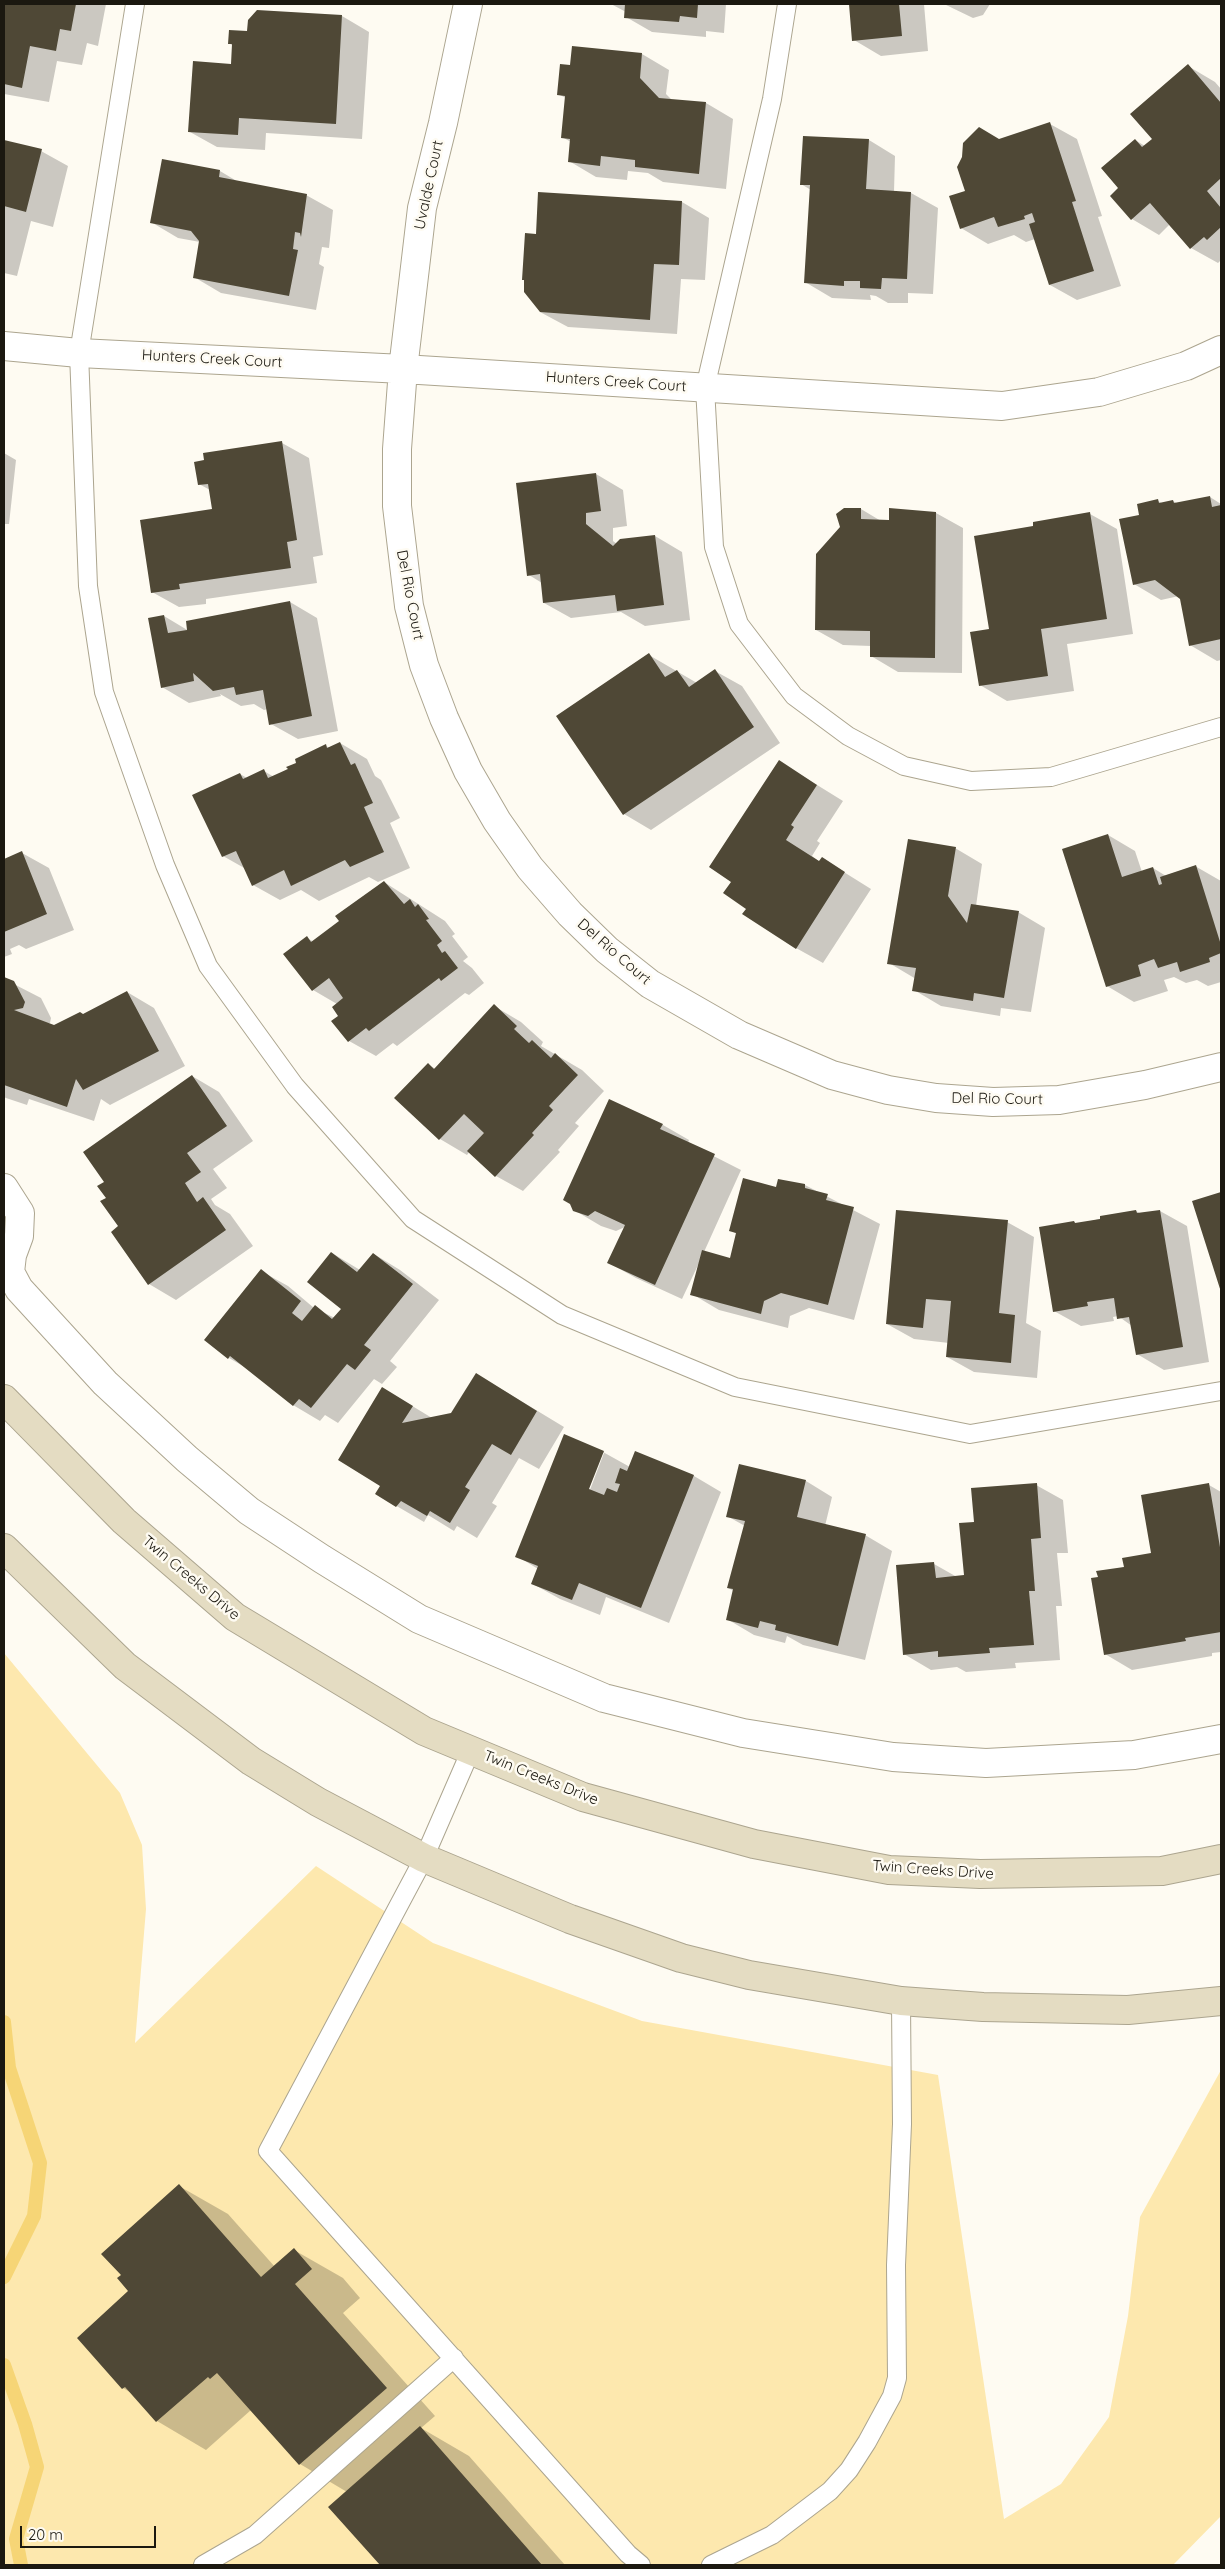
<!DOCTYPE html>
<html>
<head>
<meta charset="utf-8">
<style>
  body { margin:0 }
  #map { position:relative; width:1225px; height:2569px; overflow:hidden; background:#fefbf2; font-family:Quicksand,sans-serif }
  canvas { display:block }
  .frame { position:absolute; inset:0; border:5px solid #1b1810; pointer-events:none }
  .scale { position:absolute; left:20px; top:2526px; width:136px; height:22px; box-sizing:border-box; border:2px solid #1b1810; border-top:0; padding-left:6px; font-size:15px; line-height:18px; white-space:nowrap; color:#1b1810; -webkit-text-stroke:4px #fefbf2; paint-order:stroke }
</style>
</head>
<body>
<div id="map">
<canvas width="1225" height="2569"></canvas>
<div class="frame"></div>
<div class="scale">20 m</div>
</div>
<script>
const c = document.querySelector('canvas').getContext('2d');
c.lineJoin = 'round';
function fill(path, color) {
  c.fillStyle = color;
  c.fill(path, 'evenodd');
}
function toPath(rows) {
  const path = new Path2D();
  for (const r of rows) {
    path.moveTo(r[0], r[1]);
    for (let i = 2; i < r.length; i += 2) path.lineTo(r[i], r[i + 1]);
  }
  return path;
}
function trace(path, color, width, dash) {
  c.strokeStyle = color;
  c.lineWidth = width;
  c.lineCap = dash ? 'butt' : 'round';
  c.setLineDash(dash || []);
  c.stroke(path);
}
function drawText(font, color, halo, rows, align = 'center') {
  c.font = font + ' Quicksand,sans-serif';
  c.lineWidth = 5;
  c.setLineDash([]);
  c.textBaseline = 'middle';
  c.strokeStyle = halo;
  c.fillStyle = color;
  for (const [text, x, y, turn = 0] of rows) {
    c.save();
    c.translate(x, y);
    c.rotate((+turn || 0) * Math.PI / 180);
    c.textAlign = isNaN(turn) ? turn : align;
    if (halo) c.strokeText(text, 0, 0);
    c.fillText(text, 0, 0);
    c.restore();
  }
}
fill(toPath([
  [4,1653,120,1793,142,1845,146,1909,135,2043,316,1866,433,1943,642,2021,938,2075,1004,2519,1061,2484,1109,2417,1128,2316,1140,2217,1221,2070,1221,2516,1173,2565,4,2565]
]), '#fde8ae');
fill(toPath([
  [4,4,106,4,98,46,87,43,82,65,57,61,49,102,4,94],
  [611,4,726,4,724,33,706,31,706,37,652,32,626,17,626,12],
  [850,4,924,4,928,51,881,56,854,40],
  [944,4,990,4,983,15,973,18],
  [342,16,369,32,362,139,266,133,265,150,217,147,190,132,232,65,233,46,229,43,248,32],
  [573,48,642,54,669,70,666,94,672,100,706,103,733,119,726,189,663,182,648,173,628,171,627,180,596,177,569,161,571,142,562,137,566,98,558,94,571,66],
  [1188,66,1215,82,1221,89,1221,260,1218,263,1191,248,1170,224,1159,235,1132,219,1112,196,1120,189,1135,140,1145,146,1154,139],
  [1050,124,1077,139,1102,216,1098,217,1121,286,1077,300,1050,285,1035,239,1026,242,1014,235,988,244,961,228,966,192,999,140],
  [869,140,895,156,894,192,911,193,938,208,933,294,908,293,908,303,888,303,876,296,870,295,871,300,832,298,805,282,811,190,801,184],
  [4,141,41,151,68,166,53,227,31,221,17,276,4,273],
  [220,171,240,183,306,195,333,210,329,248,322,247,319,264,324,267,316,310,221,293,194,277,200,242,178,238,151,222],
  [539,193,682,202,709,218,705,280,681,279,677,334,568,327,540,312,537,235],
  [282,443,309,458,323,555,313,557,317,583,206,599,206,604,179,607,152,592,213,510,210,490,199,484],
  [4,453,16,460,9,524,4,524],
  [596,474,623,490,627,526,613,528,613,541,617,544,655,536,682,552,690,620,645,626,621,612,571,618,544,603,542,583,529,575],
  [1210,497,1221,504,1221,660,1217,661,1190,645,1181,598,1179,596,1161,600,1134,584,1141,516,1158,501,1163,504,1173,501,1178,504],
  [861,509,881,521,890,521,890,510,936,513,963,528,962,673,898,672,871,656,871,646,843,645,816,630],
  [1090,514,1117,529,1133,634,1067,644,1074,691,1007,701,980,685,990,630],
  [290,602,317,618,338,731,298,739,271,724,268,709,264,710,254,704,241,706,220,694,221,696,189,703,162,687,164,616,189,631],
  [649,655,697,683,715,671,742,686,780,743,651,830,624,814],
  [340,743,367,759,375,776,381,780,400,818,390,823,410,868,378,882,369,877,319,901,301,890,280,900,253,885,246,869,223,856,240,774,247,778,264,771,274,777,326,746,330,748],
  [780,762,843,801,817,841,820,843,812,856,820,862,823,859,871,889,823,963,796,948,748,908,733,881],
  [1108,835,1135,851,1142,872,1153,868,1166,876,1195,866,1221,881,1221,982,1208,986,1197,980,1186,983,1174,977,1164,980,1168,991,1134,1002,1107,986],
  [955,848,982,864,976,906,1018,912,1045,928,1031,1012,1001,1008,1000,1016,941,1006,914,990,916,979,889,963],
  [22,853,49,868,74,930,26,949,19,945,10,949,12,954,4,957,4,860],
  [384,882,445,921,455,934,452,936,468,957,463,961,472,968,484,983,469,995,465,993,397,1046,393,1043,376,1056,349,1041,337,1004,313,990,285,955,307,938,314,942,341,922],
  [4,979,41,998,51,1018,50,1023,46,1024,54,1027,84,1015,127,992,154,1008,185,1066,110,1105,101,1099,94,1121,29,1099,27,1105,6,1098,4,1097],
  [494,1006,521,1022,543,1042,541,1046,582,1070,604,1091,575,1123,579,1126,558,1150,560,1152,523,1191,496,1176,470,1151,467,1155,440,1139,396,1098,428,1065,436,1069],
  [192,1076,219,1092,253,1141,213,1169,227,1188,211,1199,215,1205,230,1214,253,1246,176,1300,149,1284,112,1232,120,1226,107,1198,105,1182],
  [610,1101,663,1125,689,1140,688,1143,741,1170,704,1252,731,1259,737,1234,730,1230,777,1188,779,1180,805,1185,880,1224,854,1320,809,1308,790,1316,788,1328,719,1310,692,1294,699,1263,682,1299,636,1278,609,1263,625,1227,616,1231,601,1226,574,1210],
  [1221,1193,1221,1289,1193,1202],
  [1136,1211,1141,1214,1160,1211,1187,1226,1209,1362,1164,1370,1137,1354,1132,1326,1118,1316,1113,1317,1114,1321,1081,1326,1054,1311,1074,1222,1077,1224],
  [1007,1222,1034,1237,1026,1323,1041,1331,1037,1378,974,1372,947,1357,949,1343,914,1339,887,1324],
  [332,1253,360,1270,374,1254,400,1270,439,1300,390,1361,397,1367,382,1384,374,1379,338,1423,325,1415,320,1421,293,1405,248,1369,229,1358,261,1271,288,1286,314,1308,335,1318,343,1309],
  [503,1390,564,1427,539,1469,519,1458,492,1503,497,1506,477,1538,457,1526,454,1531,428,1515,424,1522,376,1494,381,1485,340,1460,409,1404,432,1418,452,1414],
  [565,1436,603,1452,630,1467,636,1453,694,1476,721,1492,669,1623,606,1597,600,1615,560,1599,533,1584,538,1569,517,1556],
  [602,1453,604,1453,588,1495,585,1494],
  [806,1481,832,1497,825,1526,865,1535,892,1551,865,1660,803,1645,787,1636,785,1643,754,1635,727,1619,734,1591,728,1588,745,1526,727,1516],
  [1036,1485,1063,1500,1068,1553,1057,1553,1062,1606,1056,1606,1060,1660,1015,1663,1016,1668,966,1672,957,1667,931,1670,904,1654,934,1564,957,1577,965,1576,975,1523],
  [1209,1485,1221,1492,1221,1652,1212,1653,1212,1656,1132,1670,1105,1654,1099,1578,1152,1554],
  [179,2186,228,2214,275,2267,294,2250,343,2278,360,2298,343,2313,435,2416,421,2428,469,2456,565,2565,381,2565,330,2507,347,2492,300,2464,251,2410,206,2450,157,2421,133,2394,123,2388,130,2291]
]), '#0003');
trace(toPath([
  [4,2022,9,2068,40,2163,34,2216,4,2277],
  [4,2365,25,2424,37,2467,16,2539,21,2565]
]), '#f6d576', 14);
fill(toPath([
  [4,4,76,4,71,31,60,29,56,51,30,46,22,88,4,84],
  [625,4,698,4,697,18,680,16,679,22,624,18],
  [849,4,899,4,902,36,852,41],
  [257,10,342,15,336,124,239,118,238,135,188,132,193,61,231,64,232,44,228,44,229,30,247,31,248,20],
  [572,46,642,53,640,78,659,98,706,102,699,174,635,167,635,160,601,156,600,166,568,162,570,139,561,138,565,96,557,95,560,64,570,65],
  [1188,64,1221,103,1221,181,1220,179,1207,191,1221,208,1221,227,1207,240,1204,237,1190,249,1150,203,1131,220,1110,196,1118,188,1101,168,1135,139,1142,147,1152,139,1130,114],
  [1050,122,1076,201,1072,202,1094,271,1049,285,1029,224,1035,222,1032,213,1024,216,1025,219,998,227,994,217,960,229,949,196,965,191,957,167,962,157,963,143,979,127,999,139],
  [803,136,869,139,866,189,911,192,907,279,882,278,881,289,860,288,860,281,844,281,844,286,804,283,810,185,800,185],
  [4,140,42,149,26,212,4,206],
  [162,159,220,170,219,177,307,194,301,237,300,233,295,232,293,249,298,250,289,296,193,278,199,241,191,231,150,223],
  [538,192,682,201,679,265,654,264,650,320,540,312,524,292,524,280,522,280,525,233,536,234],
  [282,441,297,540,287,542,291,568,179,584,180,589,151,593,140,520,212,509,208,484,198,485,194,462,204,460,203,453],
  [596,473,601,511,586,513,586,524,613,546,620,539,655,535,664,605,617,611,615,595,543,603,540,574,527,576,516,483],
  [1210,496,1212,507,1221,505,1221,639,1189,646,1180,599,1155,580,1133,585,1119,519,1139,515,1137,504,1158,499,1159,503,1173,500,1174,503],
  [844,508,861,508,861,519,889,520,889,508,936,512,935,658,870,657,870,631,815,630,816,554,840,527,836,514],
  [1090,512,1107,619,1041,629,1048,676,979,686,970,632,989,629,974,536,1033,526,1033,522],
  [290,601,312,716,269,725,263,690,236,695,234,687,213,691,193,673,194,681,161,688,148,618,164,615,168,633,187,630,186,621],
  [649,653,665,677,677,670,689,687,715,669,754,727,623,815,556,716],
  [340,742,351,765,355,763,373,803,364,807,384,852,350,867,345,860,291,886,284,870,252,886,236,851,222,857,192,795,240,773,243,779,264,769,268,778,288,769,286,767,296,763,295,759,326,744,327,748],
  [779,760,817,785,791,825,794,827,786,840,819,861,822,857,845,872,796,949,742,914,746,909,723,893,731,882,709,867],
  [1108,834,1122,877,1153,867,1159,885,1162,884,1160,877,1196,865,1221,945,1221,953,1209,958,1210,962,1180,972,1177,962,1158,968,1154,959,1138,965,1141,976,1106,987,1062,849],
  [908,839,956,847,948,896,967,923,971,904,1019,911,1004,998,974,993,973,1001,912,991,916,968,887,964],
  [22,851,47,914,4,932,4,859],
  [384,881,404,904,410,899,415,907,418,904,429,919,426,920,442,941,437,945,442,953,445,951,458,968,441,981,439,978,369,1031,366,1028,348,1042,331,1021,338,1016,332,1007,343,998,329,978,312,991,283,954,307,936,311,942,339,921,335,916],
  [4,977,14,981,25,1002,23,1008,14,1010,54,1025,80,1012,83,1014,127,991,159,1051,83,1090,76,1079,67,1107,4,1085],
  [494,1004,517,1026,514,1029,529,1043,532,1040,551,1058,555,1053,578,1075,549,1106,553,1110,532,1133,534,1135,495,1177,467,1151,484,1133,464,1114,439,1140,394,1098,428,1063,434,1069],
  [192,1075,227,1126,187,1153,201,1172,185,1183,197,1202,203,1197,226,1230,148,1285,111,1232,118,1226,100,1201,106,1198,97,1186,104,1182,83,1152],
  [609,1099,663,1124,660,1129,715,1154,655,1285,607,1263,625,1225,595,1211,588,1216,573,1211,570,1204,563,1200],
  [743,1178,776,1187,778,1179,805,1184,805,1188,828,1194,826,1200,854,1207,828,1305,781,1293,764,1301,761,1314,690,1295,702,1250,730,1258,736,1233,729,1231],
  [1221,1192,1221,1292,1192,1201],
  [896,1210,1008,1220,999,1313,1015,1315,1011,1363,946,1357,951,1301,926,1299,923,1328,886,1324],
  [1136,1210,1137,1213,1160,1210,1183,1347,1136,1355,1129,1317,1117,1319,1114,1298,1087,1302,1088,1306,1053,1312,1039,1227,1074,1221,1075,1223,1100,1219,1100,1216],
  [331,1252,357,1272,373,1253,413,1284,364,1345,371,1350,355,1370,347,1364,311,1408,299,1399,293,1406,230,1356,228,1359,204,1340,261,1269,301,1301,292,1313,302,1321,315,1305,332,1319,341,1309,307,1282],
  [476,1373,537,1411,511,1455,492,1444,465,1487,470,1490,450,1523,430,1511,427,1516,401,1501,396,1507,375,1494,380,1486,338,1460,382,1387,413,1406,402,1423,451,1413],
  [564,1434,604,1451,589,1489,604,1495,607,1488,617,1492,620,1484,615,1483,620,1468,627,1471,635,1451,694,1475,641,1608,579,1583,572,1600,531,1584,538,1566,515,1557],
  [739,1464,806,1480,797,1517,866,1534,838,1646,775,1630,776,1625,760,1621,758,1628,726,1620,733,1589,727,1588,745,1521,726,1517],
  [1037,1483,1041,1538,1031,1539,1035,1591,1029,1591,1034,1645,989,1648,990,1653,938,1657,938,1651,903,1655,896,1565,934,1562,936,1578,964,1575,959,1523,974,1522,971,1488],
  [1209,1483,1221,1553,1221,1632,1185,1638,1186,1641,1104,1655,1091,1578,1098,1577,1096,1571,1124,1567,1122,1558,1151,1553,1141,1495],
  [179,2184,261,2277,294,2248,312,2269,295,2284,387,2388,299,2465,217,2373,210,2379,208,2377,156,2422,125,2387,122,2389,77,2338,128,2291,117,2278,121,2275,101,2254],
  [420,2426,542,2565,380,2565,328,2507]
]), '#4f4836');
const lane = toPath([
  [135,4,79,353,88,586,104,692,165,865,208,966,295,1086,413,1219,562,1315,735,1387,970,1434,1221,1391],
  [787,4,772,99,705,388,714,547,739,624,794,696,848,736,904,766,971,781,1051,777,1221,727],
  [471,1750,424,1858,268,2151,628,2554,641,2565],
  [203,2565,255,2535,454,2358],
  [711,2565,772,2535,830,2491,849,2470,867,2442,892,2396,897,2378,896,2265,902,2124,901,2001]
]);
const street = toPath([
  [468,4,443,123,422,208,403,369,397,449,397,506,409,606,424,665,444,718,468,771,497,821,530,868,570,914,607,950,650,984,739,1035,832,1075,888,1090,936,1098,993,1102,1059,1100,1145,1085,1221,1067],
  [4,346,79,353,403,369,1002,406,1099,392,1186,366,1221,350],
  [4,1188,20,1213,19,1236,12,1255,10,1272,19,1289,105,1383,187,1459,249,1511,322,1559,419,1619,604,1698,743,1733,893,1757,986,1763,1134,1755,1221,1739]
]);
const secondary = toPath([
  [4,1399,124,1521,235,1617,424,1731,583,1797,754,1844,889,1870,980,1874,1162,1871,1221,1859],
  [4,1548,125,1666,251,1761,318,1802,424,1858,570,1919,681,1958,749,1975,901,2001,983,2007,1128,2010,1221,2001]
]);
trace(lane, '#aca58f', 20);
trace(street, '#aca58f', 30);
trace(secondary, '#aca58f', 30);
trace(lane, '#fff', 18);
trace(street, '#fff', 28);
trace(secondary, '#e4dcc2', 28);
drawText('15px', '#1b1810', '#fefbf2', [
  ["Uvalde Court",429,185,-78],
  ["Hunters Creek Court",212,359,3],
  ["Hunters Creek Court",616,382,4],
  ["Del Rio Court",410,595,79],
  ["Del Rio Court",614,952,41],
  ["Del Rio Court",997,1099,1],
  ["Twin Creeks Drive",191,1578,40],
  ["Twin Creeks Drive",541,1778,22],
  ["Twin Creeks Drive",933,1870,4]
]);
</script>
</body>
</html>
